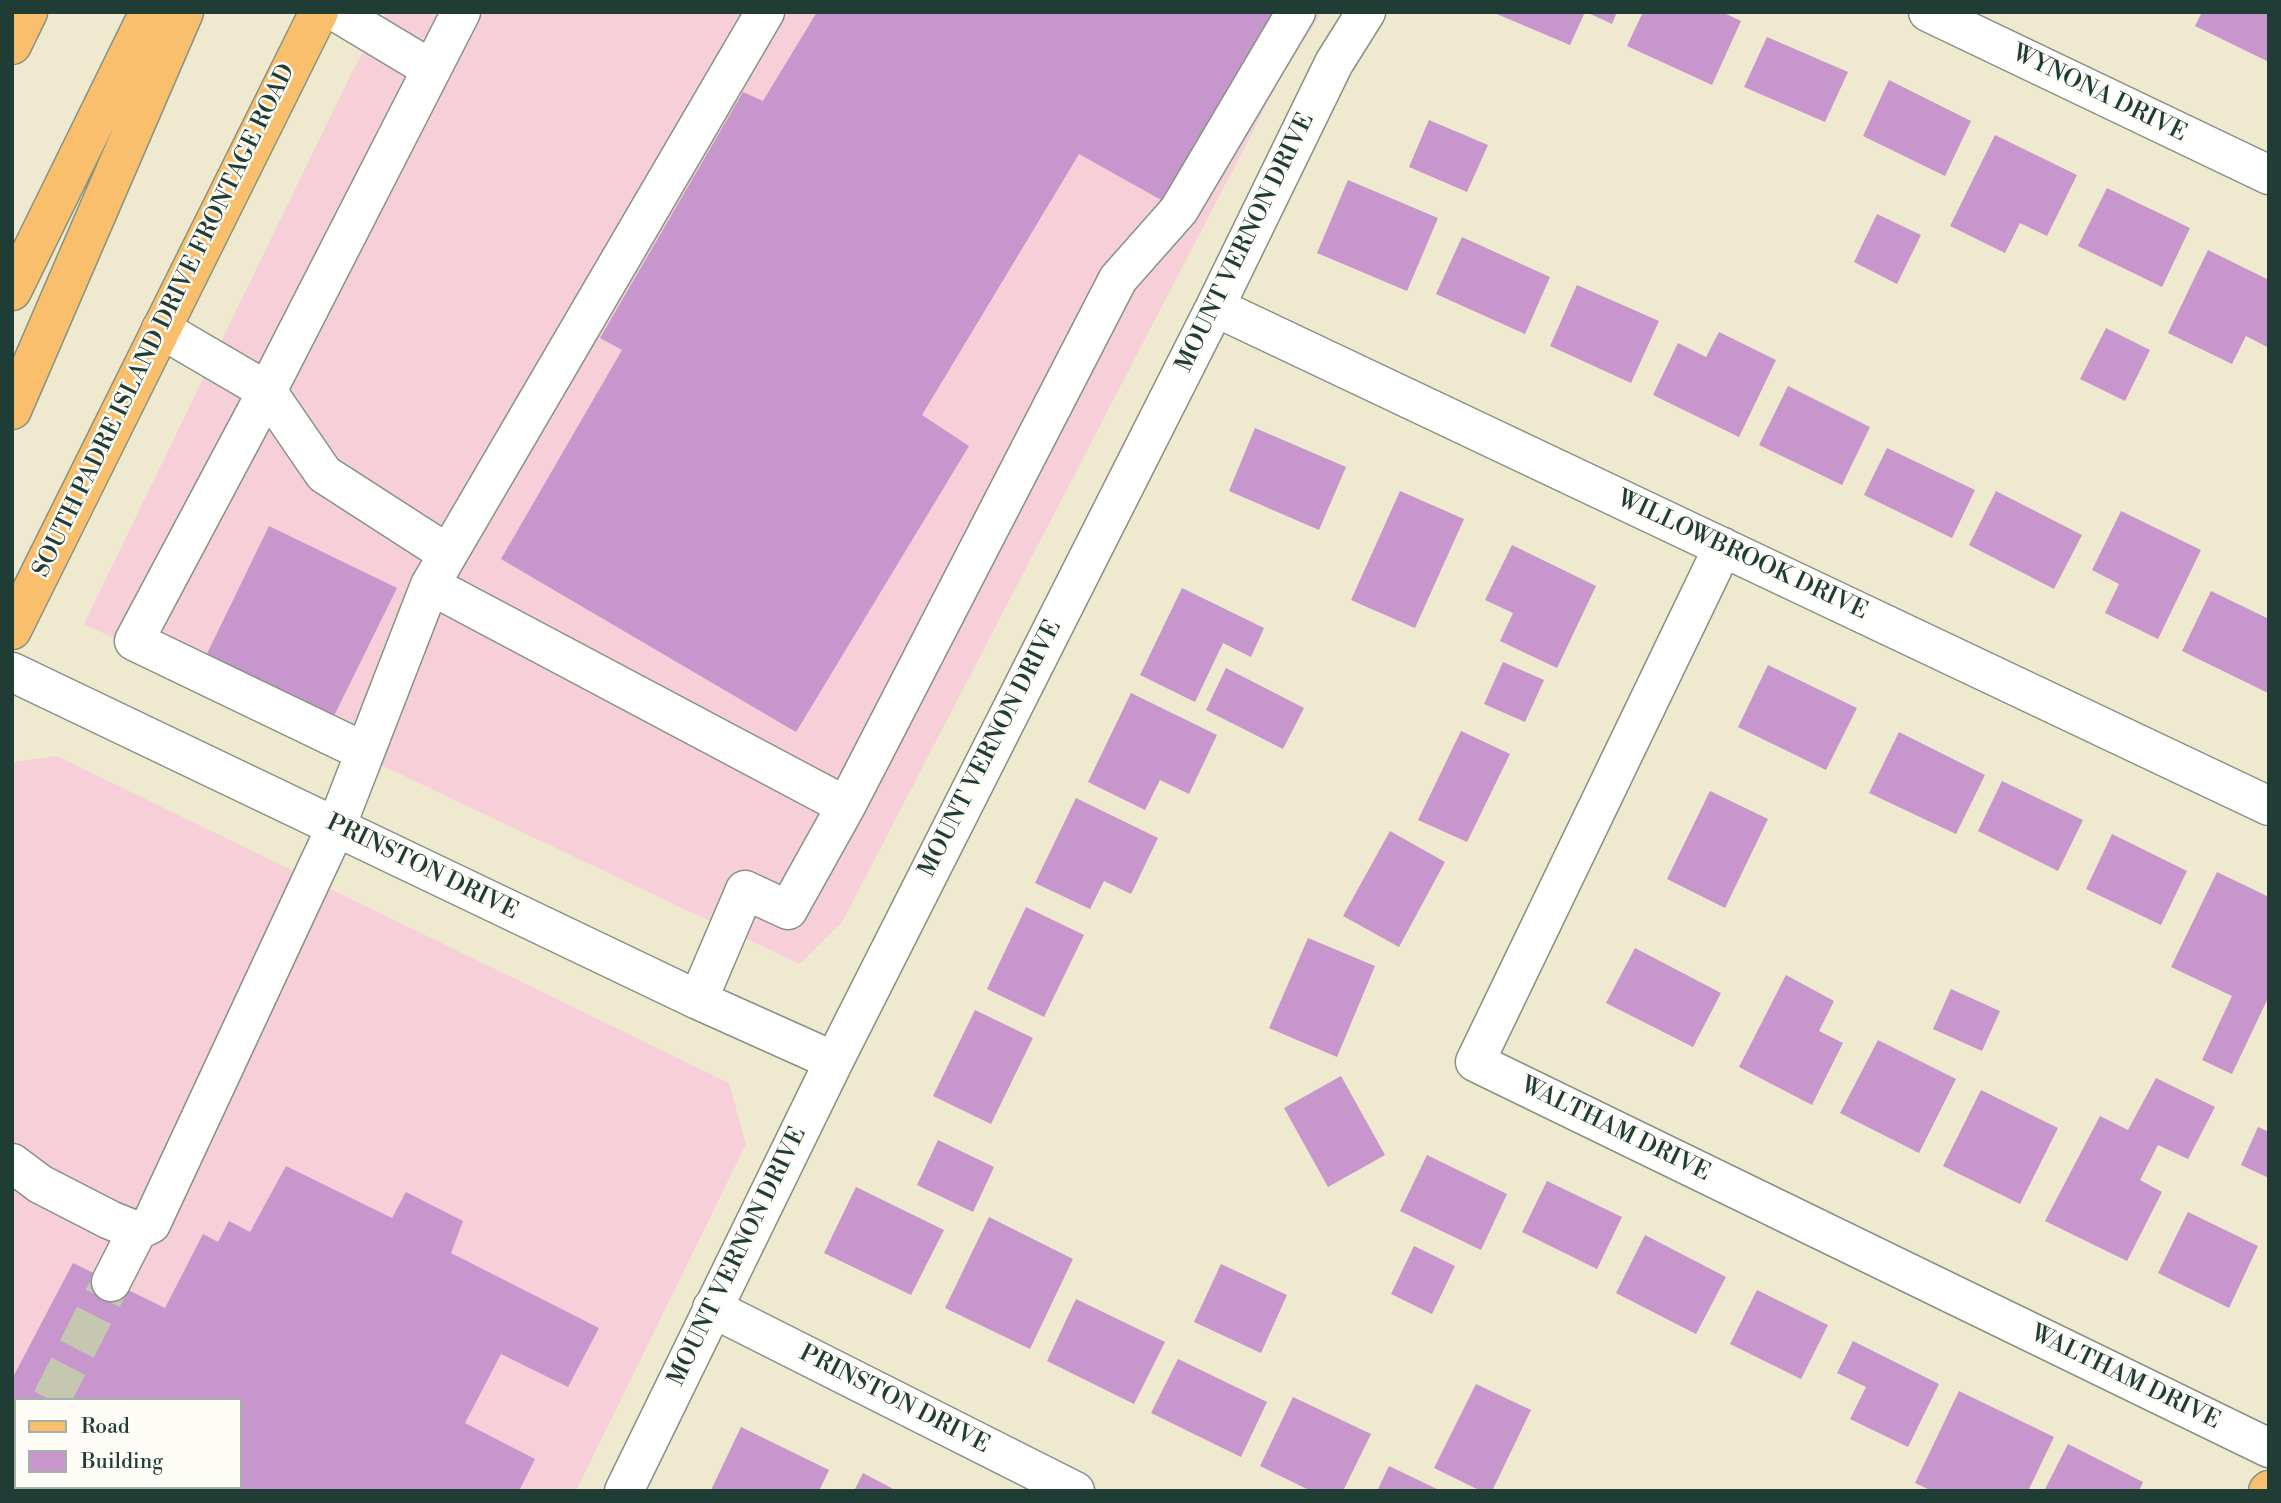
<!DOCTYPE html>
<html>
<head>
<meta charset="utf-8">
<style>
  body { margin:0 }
  #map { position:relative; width:2281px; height:1503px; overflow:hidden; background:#efe9cf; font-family:"Libre Bodoni",serif }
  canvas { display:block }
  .frame { position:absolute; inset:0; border:14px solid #1f3d34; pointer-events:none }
  .legend { position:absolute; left:14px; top:1398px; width:228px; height:91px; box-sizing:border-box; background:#fdfcf7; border:2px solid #a4b0a9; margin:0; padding:9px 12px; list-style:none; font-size:21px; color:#1f3d34 }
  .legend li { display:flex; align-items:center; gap:14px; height:35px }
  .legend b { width:35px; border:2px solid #a4b0a9 }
</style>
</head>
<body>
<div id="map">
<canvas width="2281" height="1503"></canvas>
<div class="frame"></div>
<ul class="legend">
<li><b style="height:9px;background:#f9bf6d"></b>Road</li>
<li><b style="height:19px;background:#c796cd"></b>Building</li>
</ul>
</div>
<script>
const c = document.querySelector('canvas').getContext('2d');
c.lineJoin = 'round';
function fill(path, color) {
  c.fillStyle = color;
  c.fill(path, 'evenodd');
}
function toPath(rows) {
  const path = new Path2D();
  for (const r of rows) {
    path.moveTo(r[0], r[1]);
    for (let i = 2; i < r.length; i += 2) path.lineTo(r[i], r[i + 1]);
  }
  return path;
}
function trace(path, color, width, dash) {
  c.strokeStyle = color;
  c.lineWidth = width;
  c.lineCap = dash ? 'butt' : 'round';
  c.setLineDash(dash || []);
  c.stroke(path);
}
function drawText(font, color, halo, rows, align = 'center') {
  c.font = font + ' "Libre Bodoni",serif';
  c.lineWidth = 5;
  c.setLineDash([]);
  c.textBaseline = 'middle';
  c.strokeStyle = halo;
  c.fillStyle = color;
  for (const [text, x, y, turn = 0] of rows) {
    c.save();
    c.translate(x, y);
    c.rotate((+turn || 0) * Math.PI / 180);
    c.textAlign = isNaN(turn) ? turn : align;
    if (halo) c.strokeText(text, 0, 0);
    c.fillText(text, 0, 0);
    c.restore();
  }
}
fill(toPath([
  [387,12,1322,12,1280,79,842,922,800,964,84,624,353,70],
  [57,756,729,1083,746,1144,576,1491,12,1491,12,766,14,762],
  [16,1400,240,1400,240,1487,16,1487]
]), '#f6cfd8');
fill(toPath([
  [817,12,1274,12,1163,201,1079,154,922,415,969,446,796,732,501,559,622,350,600,338,743,92,763,101],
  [1492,12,1585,12,1570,45],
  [1586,12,1617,12,1612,24],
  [1643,12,1722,12,1741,21,1712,85,1627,46],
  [2202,12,2269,12,2269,62,2195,26],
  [1767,37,1848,72,1825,122,1744,87],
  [1889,80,1971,121,1945,176,1863,136],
  [1429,120,1488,145,1467,192,1409,167],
  [1995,135,2077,175,2047,236,2020,223,2005,253,1950,226],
  [1348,180,1438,218,1407,291,1317,253],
  [2107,188,2190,228,2162,287,2078,246],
  [1877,214,1921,235,1897,284,1854,262],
  [1462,237,1550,277,1525,334,1436,294],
  [2208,250,2269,280,2269,348,2246,336,2232,364,2168,333],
  [1577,285,1659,321,1631,383,1550,346],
  [2106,328,2150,350,2125,401,2080,379],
  [1719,332,1776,360,1739,437,1653,395,1678,343,1706,357],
  [1788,386,1870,427,1842,485,1759,445],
  [1255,428,1346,467,1319,530,1229,491],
  [1887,448,1975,490,1952,538,1864,495],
  [1400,491,1464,519,1415,628,1351,600],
  [1996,491,2082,535,2054,589,1969,545],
  [2121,511,2201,550,2158,639,2105,613,2119,584,2092,570],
  [269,526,397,588,329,726,202,664],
  [1512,545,1596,586,1557,668,1500,641,1513,613,1485,600],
  [1182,588,1264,628,1251,657,1223,643,1195,702,1140,675],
  [2211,591,2269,619,2268,693,2182,651],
  [1503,662,1544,680,1525,722,1484,704],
  [1768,665,1857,708,1826,770,1738,727],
  [1226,668,1304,708,1283,749,1206,710],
  [1131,693,1217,735,1189,794,1160,780,1145,810,1088,782],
  [1461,731,1510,754,1467,842,1418,820],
  [1899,732,1985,775,1956,834,1869,793],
  [2002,781,2083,820,2058,871,1978,831],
  [1710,791,1768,819,1725,908,1667,879],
  [1076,798,1158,838,1131,894,1104,881,1090,909,1035,883],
  [1390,831,1445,862,1399,947,1343,916],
  [2112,834,2187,871,2161,925,2086,889],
  [2217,872,2269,897,2269,996,2232,1074,2202,1060,2232,996,2171,967],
  [1026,907,1084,935,1044,1017,987,989],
  [1308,938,1375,966,1337,1057,1269,1028],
  [1635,948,1721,993,1693,1047,1606,1003],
  [1786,975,1834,1001,1819,1031,1843,1043,1812,1105,1739,1067],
  [1951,989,2000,1011,1982,1051,1933,1029],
  [975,1010,1033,1038,991,1124,933,1096],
  [1878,1040,1956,1079,1919,1153,1840,1113],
  [1341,1076,1385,1155,1328,1187,1284,1108],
  [2156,1078,2215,1107,2188,1159,2158,1145,2140,1180,2162,1192,2127,1261,2045,1221,2100,1116,2128,1130],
  [1981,1090,2058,1128,2020,1204,1943,1166],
  [2258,1127,2269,1132,2269,1178,2241,1165],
  [938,1140,994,1167,973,1212,917,1185],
  [1427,1155,1507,1194,1481,1250,1400,1211],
  [286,1166,392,1218,406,1192,463,1221,451,1253,599,1328,568,1387,501,1354,465,1423,535,1459,519,1491,73,1491,75,1487,240,1487,240,1400,16,1400,16,1428,12,1426,12,1379,73,1263,165,1308,203,1234,218,1242,229,1221,250,1232],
  [1547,1181,1622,1217,1597,1269,1522,1232],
  [856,1187,944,1230,911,1295,824,1253],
  [2188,1212,2258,1246,2229,1308,2158,1273],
  [989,1217,1073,1259,1030,1349,945,1308],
  [1645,1235,1726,1277,1696,1334,1616,1293],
  [1414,1246,1455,1266,1432,1314,1391,1294],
  [1221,1264,1287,1295,1261,1353,1194,1322],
  [1757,1290,1828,1325,1801,1379,1730,1344],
  [1076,1299,1165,1342,1134,1404,1047,1361],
  [1853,1341,1939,1384,1908,1447,1850,1419,1866,1387,1837,1373],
  [1178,1359,1267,1402,1241,1457,1151,1413],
  [1476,1384,1531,1410,1492,1491,1481,1491,1434,1468],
  [1959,1391,2054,1437,2028,1491,1932,1491,1915,1483],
  [1293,1397,1371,1434,1343,1491,1311,1491,1260,1466],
  [741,1427,829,1470,819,1491,711,1490],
  [2068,1444,2143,1482,2139,1491,2044,1491],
  [1389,1466,1441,1491,1377,1491],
  [863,1473,897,1491,854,1491]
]), '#c796cd');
trace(toPath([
  [51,1400,111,1282]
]), '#c5c7b0', 38, [38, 19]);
const minor = toPath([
  [336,12,431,69],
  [1928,12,2269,175],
  [1215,307,2269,806],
  [161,329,267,391,324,474,448,554],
  [1723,547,1475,1062,2269,1448],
  [430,585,846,806,788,910,745,890,698,1000],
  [12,672,698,1000,834,1061],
  [365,752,134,641,267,391,461,12],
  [846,806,1118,279,1179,210,1296,12],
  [12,1163,40,1184,110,1220,137,1231,151,1224,336,827,430,585,765,12],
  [111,1282,137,1231],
  [712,1308,1075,1491],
  [12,1476,16,1469],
  [624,1491,834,1061,1215,307,1334,63,1366,12]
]);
const major = toPath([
  [12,630,319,12],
  [2268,1491,2269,1490]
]);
const highway = toPath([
  [12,45,28,12],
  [12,291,149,12],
  [12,410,184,12]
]);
trace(minor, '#879382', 41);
trace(major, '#879382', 41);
trace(highway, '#879382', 41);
trace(minor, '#fff', 38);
trace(major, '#f9bf6d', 38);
trace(highway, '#f9bf6d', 38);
drawText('24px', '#1f3d34', '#fdfcf7', [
  ["WYNONA DRIVE",2099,94,26],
  ["MOUNT VERNON DRIVE",1246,243,-64],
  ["SOUTH PADRE ISLAND DRIVE FRONTAGE ROAD",165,321,-64],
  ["WILLOWBROOK DRIVE",1742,556,25],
  ["MOUNT VERNON DRIVE",991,749,-63],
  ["PRINSTON DRIVE",422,868,26],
  ["WALTHAM DRIVE",1615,1130,26],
  ["MOUNT VERNON DRIVE",738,1257,-64],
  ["WALTHAM DRIVE",2125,1378,26],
  ["PRINSTON DRIVE",894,1400,27]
]);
</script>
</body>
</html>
